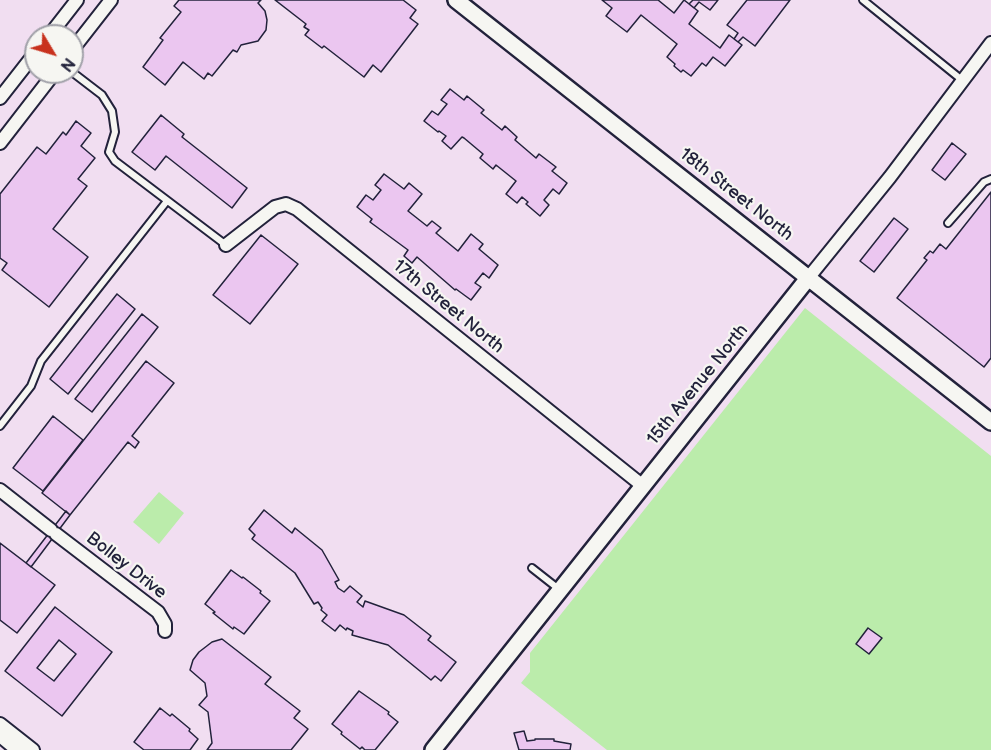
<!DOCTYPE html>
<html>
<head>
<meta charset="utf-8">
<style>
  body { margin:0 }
  #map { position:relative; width:991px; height:750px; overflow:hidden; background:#f3e8f1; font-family:"Balsamiq Sans",sans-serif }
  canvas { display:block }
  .north { position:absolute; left:24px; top:24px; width:60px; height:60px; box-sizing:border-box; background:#f6f6f2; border:2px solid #a1a1a9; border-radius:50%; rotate:128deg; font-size:16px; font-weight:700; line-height:24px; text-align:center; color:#22223b }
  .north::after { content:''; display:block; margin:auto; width:21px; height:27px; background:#c8321e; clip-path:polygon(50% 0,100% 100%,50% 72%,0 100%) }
</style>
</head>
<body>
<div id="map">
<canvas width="991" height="750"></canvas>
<div class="north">N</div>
</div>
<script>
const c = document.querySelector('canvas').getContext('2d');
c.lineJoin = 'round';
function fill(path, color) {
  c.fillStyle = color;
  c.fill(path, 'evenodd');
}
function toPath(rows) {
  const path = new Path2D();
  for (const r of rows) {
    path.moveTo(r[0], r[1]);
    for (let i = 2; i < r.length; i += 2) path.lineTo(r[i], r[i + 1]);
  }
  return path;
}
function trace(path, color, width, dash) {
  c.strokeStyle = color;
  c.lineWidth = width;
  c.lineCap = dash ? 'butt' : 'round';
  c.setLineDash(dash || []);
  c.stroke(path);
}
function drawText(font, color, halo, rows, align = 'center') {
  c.font = font + ' "Balsamiq Sans",sans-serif';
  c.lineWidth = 4.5;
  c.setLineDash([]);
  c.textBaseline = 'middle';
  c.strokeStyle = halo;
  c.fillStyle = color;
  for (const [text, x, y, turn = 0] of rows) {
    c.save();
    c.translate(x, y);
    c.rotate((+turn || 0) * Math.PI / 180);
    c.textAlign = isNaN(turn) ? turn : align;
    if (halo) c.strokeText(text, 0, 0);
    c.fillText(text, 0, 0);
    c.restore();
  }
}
fill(toPath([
  [0,0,991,0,991,750,0,750],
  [36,36,72,36,72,72,36,72]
]), '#f1def1');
fill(toPath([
  [805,308,991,456,991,750,607,750,521,683,530,672,530,653],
  [159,492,184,513,159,544,133,522]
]), '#bbecab');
const building = toPath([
  [179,0,261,0,258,3,265,11,267,20,266,30,258,41,241,45,237,52,233,50,212,76,208,73,204,79,183,62,165,85,143,67,163,40,160,38,181,12,174,6,179,0],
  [275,0,403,0,416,10,410,18,418,24,381,72,373,65,364,77,324,46,322,48,305,35,309,30,304,27,306,24,275,0],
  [602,0,658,0,674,13,684,0,698,11,689,24,720,48,729,35,742,45,725,66,713,57,706,66,702,63,691,76,683,70,681,72,674,66,675,64,667,57,677,44,641,15,627,32,606,16,612,8,602,0],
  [693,0,718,0,710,10,699,2,694,8,689,4,693,0],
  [747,0,790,0,755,46,743,37,738,42,734,39,738,33,727,25,747,0],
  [450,89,464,100,467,96,484,110,481,113,502,130,505,126,517,137,515,140,536,158,539,154,556,167,552,171,567,183,559,194,553,189,544,200,549,205,540,216,526,204,528,202,522,197,517,203,506,194,516,181,496,165,493,169,480,158,483,154,464,138,462,137,451,149,442,141,446,136,439,131,438,132,424,121,432,111,438,115,447,104,441,100,450,89],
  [161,115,184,134,182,137,247,188,232,208,166,156,155,170,132,152,161,115],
  [76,121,91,133,81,146,95,158,78,179,87,186,53,229,88,257,49,307,2,270,7,263,0,258,0,194,37,147,46,154,63,132,66,135,76,121],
  [952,143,966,154,945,180,932,170,952,143],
  [384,174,404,189,409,183,422,194,408,211,427,226,432,221,441,228,436,233,458,251,471,234,483,244,479,249,498,265,489,278,483,273,475,283,481,287,471,300,456,289,455,290,417,257,412,263,404,256,408,250,370,222,372,219,357,207,366,195,373,200,381,190,375,185,384,174],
  [991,192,991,358,984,367,897,298,927,260,924,258,930,251,933,253,940,244,946,249,991,192],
  [894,218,908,229,874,272,860,261,894,218],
  [261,235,298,264,250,324,213,295,261,235],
  [117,294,135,309,68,394,50,379,117,294],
  [142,314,158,327,92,412,75,399,142,314],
  [146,361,174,383,132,436,139,442,135,448,128,442,70,515,42,493,146,361],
  [53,416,83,440,43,491,13,468,53,416],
  [264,510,292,533,295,528,322,550,339,580,335,582,338,588,344,592,350,586,362,596,357,602,363,607,365,601,404,615,431,636,428,640,456,662,441,681,435,676,431,680,388,645,352,635,353,631,347,628,346,630,340,625,335,631,322,621,327,615,321,610,322,608,318,602,314,604,295,573,252,539,255,535,249,529,264,510],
  [66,511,70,515,31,567,26,563,66,511],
  [0,543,55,585,17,633,0,620,0,543],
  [231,570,242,578,243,577,261,591,260,593,270,601,244,634,234,627,233,629,213,613,215,612,205,604,231,570],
  [55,607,112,652,62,716,5,671,55,607],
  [59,640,76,654,54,681,37,668,59,640],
  [868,628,882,638,869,654,856,644,868,628],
  [222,639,271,677,265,684,300,711,294,718,308,729,291,750,207,750,212,743,208,712,199,705,207,696,205,683,190,670,193,660,199,652,212,642,222,639],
  [359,691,389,712,388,714,398,722,375,750,365,750,362,747,360,749,341,734,342,732,332,724,359,691],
  [160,708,170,716,172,714,190,729,189,731,198,739,190,750,144,750,134,742,160,708],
  [524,731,527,741,535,740,535,739,554,739,554,741,571,744,570,750,519,750,514,733,524,731]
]);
fill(building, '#ebc6f0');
trace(building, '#22223b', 1.5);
const service = toPath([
  [863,0,962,80],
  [72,72,102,95,112,111,115,132,109,152,115,161,226,245],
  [948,223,984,182,991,179],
  [0,426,31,386,41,361,167,201],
  [532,568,560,590]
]);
const minor = toPath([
  [49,36,77,0],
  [72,50,111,0],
  [0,98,36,52],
  [0,143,55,72],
  [226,245,275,207,286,204,297,209,643,486],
  [809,277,890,177,991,43],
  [0,490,51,530],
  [56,534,158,612,165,624,165,631],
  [0,724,33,750],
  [0,736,17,750]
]);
const tertiary = toPath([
  [456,0,991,422],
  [433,750,809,277]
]);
trace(service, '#22223b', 10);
trace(minor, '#22223b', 16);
trace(tertiary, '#22223b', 20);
trace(service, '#f6f6f2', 6);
trace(minor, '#f6f6f2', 12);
trace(tertiary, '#f6f6f2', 15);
drawText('18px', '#22223b', '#f6f6f2', [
  ["18th Street North",736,195,38],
  ["17th Street North",448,307,39],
  ["15th Avenue North",698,385,-51],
  ["Bolley Drive",126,566,38]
]);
</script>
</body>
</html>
